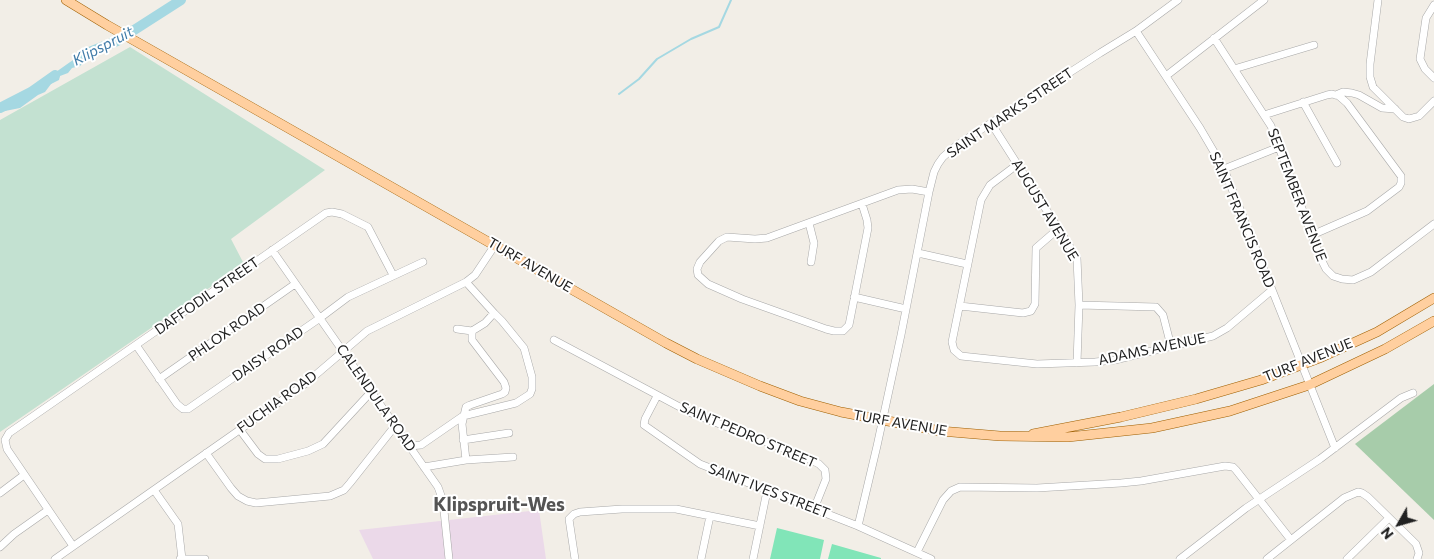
<!DOCTYPE html>
<html>
<head>
<meta charset="utf-8">
<style>
  body { margin:0 }
  #map { position:relative; width:1434px; height:559px; overflow:hidden; background:#f2eee7; font-family:Commissioner,sans-serif }
  canvas { display:block }
  .north { position:absolute; left:1374px; top:499px; width:50px; height:50px; -webkit-text-stroke:4px #fff; paint-order:stroke; rotate:232deg; font-size:14px; font-weight:700; line-height:20px; text-align:center; color:#212121 }
  .north::after { content:''; display:block; margin:auto; width:18px; height:22px; background:#212121; clip-path:polygon(50% 0,100% 100%,50% 72%,0 100%) }
</style>
</head>
<body>
<div id="map">
<canvas width="1434" height="559"></canvas>
<div class="north">N</div>
</div>
<script>
const c = document.querySelector('canvas').getContext('2d');
c.lineJoin = 'round';
function fill(path, color) {
  c.fillStyle = color;
  c.fill(path, 'evenodd');
}
function toPath(rows) {
  const path = new Path2D();
  for (const r of rows) {
    path.moveTo(r[0], r[1]);
    for (let i = 2; i < r.length; i += 2) path.lineTo(r[i], r[i + 1]);
  }
  return path;
}
function trace(path, color, width, dash) {
  c.strokeStyle = color;
  c.lineWidth = width;
  c.lineCap = dash ? 'butt' : 'round';
  c.setLineDash(dash || []);
  c.stroke(path);
}
function drawText(font, color, halo, rows, align = 'center') {
  c.font = font + ' Commissioner,sans-serif';
  c.lineWidth = 4;
  c.setLineDash([]);
  c.textBaseline = 'middle';
  c.strokeStyle = halo;
  c.fillStyle = color;
  for (const [text, x, y, turn = 0] of rows) {
    c.save();
    c.translate(x, y);
    c.rotate((+turn || 0) * Math.PI / 180);
    c.textAlign = isNaN(turn) ? turn : align;
    if (halo) c.strokeText(text, 0, 0);
    c.fillText(text, 0, 0);
    c.restore();
  }
}
fill(toPath([
  [539,510,546,559,373,559,359,530]
]), '#ebd9e9');
fill(toPath([
  [130,47,325,170,231,239,244,264,0,432,0,120]
]), '#c3e1d1');
fill(toPath([
  [1434,384,1434,520,1355,444]
]), '#a7ccaa');
fill(toPath([
  [777,528,824,540,820,559,770,559],
  [832,544,881,558,881,559,828,559]
]), '#81e5b8');
fill(toPath([
  [99,47,100,54,86,60,80,66,72,68,68,73,60,76,59,80,51,84,45,92,38,95,20,108,0,112,0,106,8,101,42,86,46,79,73,60,89,50]
]), '#a5d8e2');
trace(toPath([
  [619,94,639,79,657,59,691,39,719,27,731,0]
]), '#a5d8e2', 2);
trace(toPath([
  [87,53,117,41,181,0],
  [0,108,31,92,55,75]
]), '#a5d8e2', 10);
const minor = toPath([
  [1378,0,1370,64,1370,77,1373,87,1403,117,1409,119,1419,116,1434,101],
  [1434,5,1426,18,1420,59,1425,69,1434,78],
  [1136,31,1200,128,1224,169,1335,448],
  [1214,38,1271,126,1321,259,1326,269,1333,276,1342,279,1353,280,1371,272,1434,224],
  [1234,69,1314,45],
  [1166,76,1264,0],
  [1336,95,1343,92,1352,93,1359,95,1382,108,1395,109],
  [1303,102,1337,163],
  [1264,115,1327,95,1332,94,1339,96,1347,103,1401,176,1401,183,1399,187,1367,211,1312,235],
  [991,123,1077,258,1079,305,1077,363],
  [1018,164,990,185,981,200,952,342,954,350,961,356,1037,364,1095,362,1115,360,1213,336,1227,328,1272,290],
  [1224,169,1279,147],
  [862,204,867,220,868,228,849,325,843,331,834,331,826,329,742,299,708,284,698,275,697,269,700,262,719,241,727,237,755,239,767,238,898,190,912,189,929,192],
  [809,223,814,243,811,262],
  [272,250,438,487,443,501,449,559],
  [918,253,967,264],
  [854,297,906,309],
  [1079,305,1156,307,1163,315,1171,346],
  [960,306,1023,313,1031,311,1035,304,1036,248,1058,229],
  [457,329,472,331],
  [554,340,691,413,803,456,819,464,825,470,826,479,814,509],
  [136,345,177,404,183,409,188,409,320,318,348,297,423,262],
  [159,379,295,284],
  [657,396,645,419,644,425,700,464,858,526,931,559],
  [240,430,258,454,265,459,278,459,308,451,323,444,371,392],
  [463,440,509,433],
  [409,446,421,445,463,416,516,403,530,394,532,389,532,377,524,348,502,321,494,313],
  [206,453,231,488,238,496,247,501,256,503,330,496,344,490,350,483,395,426],
  [466,460,462,424,466,407,470,405,502,394,505,392,506,388,504,382,472,340,472,331,485,323,494,313,466,282],
  [424,467,466,460,513,457],
  [154,490,178,524,182,559],
  [0,493,24,475],
  [858,526,877,446,901,335,929,192,934,172,938,164,943,157,957,145,1100,53,1136,31,1178,0],
  [73,546,7,449,5,440,9,433,326,213,332,212,342,214,368,227,393,275],
  [0,547,14,534,48,510],
  [917,552,943,500,951,491,960,487,1037,488,1121,483,1141,481,1225,466,1233,467,1236,470,1291,540],
  [55,559,305,384,367,331,466,282,475,275,495,245],
  [180,559,205,559],
  [575,559,569,519,574,514,580,512,622,509,676,509,760,526],
  [701,559,710,516],
  [753,559,767,491],
  [1180,559,1246,508,1320,459,1401,398,1413,393],
  [1267,559,1344,498,1358,492,1362,493,1368,497,1416,544,1419,553,1417,559],
  [1347,559,1389,518]
]);
const major = toPath([
  [66,0,107,25,666,343,697,359,760,386,800,401,841,412,940,431,1000,436,1068,437,1152,428,1230,411,1309,385,1385,349,1434,321],
  [1033,434,1121,417,1196,399,1261,380,1322,357,1377,332,1434,298]
]);
trace(minor, '#a8a8a8', 8);
trace(major, '#9e5f00', 10);
trace(minor, '#fff', 7);
trace(major, '#ffcf9f', 9);
drawText('14px', '#212121', '#fff', [
  ["SAINT MARKS STREET",1010,113,-34],
  ["SEPTEMBER AVENUE",1297,195,69],
  ["AUGUST AVENUE",1045,210,59],
  ["SAINT FRANCIS ROAD",1242,220,67],
  ["TURF AVENUE",530,265,30],
  ["DAFFODIL STREET",207,296,-35],
  ["PHLOX ROAD",227,332,-35],
  ["ADAMS AVENUE",1152,349,-12],
  ["DAISY ROAD",268,354,-35],
  ["TURF AVENUE",1308,360,-22],
  ["CALENDULA ROAD",376,398,55],
  ["FUCHIA ROAD",277,402,-36],
  ["TURF AVENUE",900,423,10],
  ["SAINT PEDRO STREET",748,435,23],
  ["SAINT IVES STREET",769,491,21]
]);
drawText('italic 15px', '#407ba8', '#fff', [
  ["Klipspruit",103,46,-28]
]);
drawText('bold 19px', '#545454', '#fff', [
  ["Klipspruit-Wes",499,505]
]);
</script>
</body>
</html>
